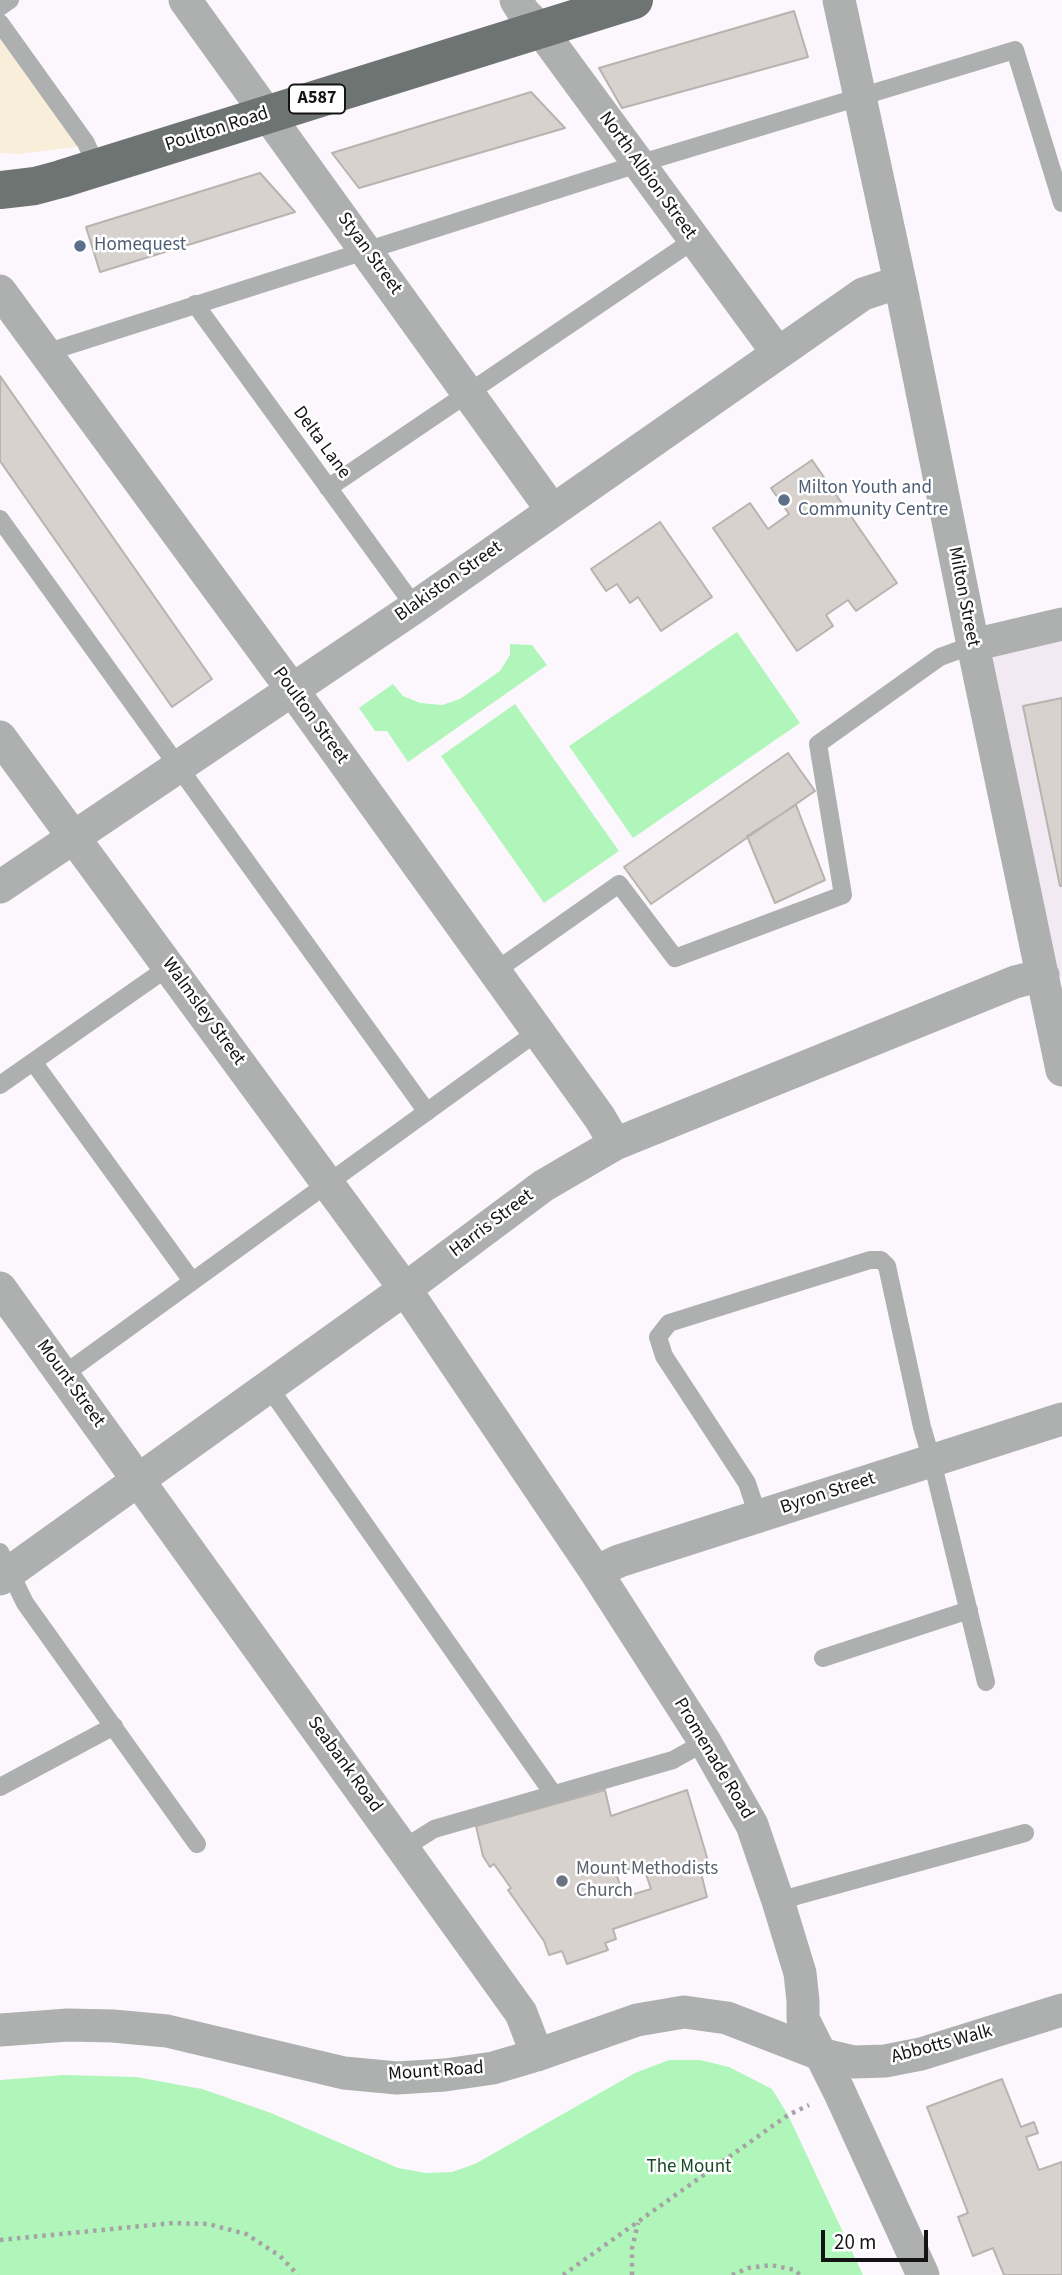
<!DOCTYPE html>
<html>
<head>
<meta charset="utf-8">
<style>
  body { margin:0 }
  #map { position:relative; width:1062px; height:2275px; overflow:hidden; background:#fcf7fc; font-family:"Source Sans 3",sans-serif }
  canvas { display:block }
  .scale { position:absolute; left:821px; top:2230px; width:107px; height:32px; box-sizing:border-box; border:4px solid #151415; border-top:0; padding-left:9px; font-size:21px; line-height:24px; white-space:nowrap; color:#151415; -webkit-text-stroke:5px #fff; paint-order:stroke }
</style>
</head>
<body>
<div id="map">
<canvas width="1062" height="2275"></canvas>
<div class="scale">20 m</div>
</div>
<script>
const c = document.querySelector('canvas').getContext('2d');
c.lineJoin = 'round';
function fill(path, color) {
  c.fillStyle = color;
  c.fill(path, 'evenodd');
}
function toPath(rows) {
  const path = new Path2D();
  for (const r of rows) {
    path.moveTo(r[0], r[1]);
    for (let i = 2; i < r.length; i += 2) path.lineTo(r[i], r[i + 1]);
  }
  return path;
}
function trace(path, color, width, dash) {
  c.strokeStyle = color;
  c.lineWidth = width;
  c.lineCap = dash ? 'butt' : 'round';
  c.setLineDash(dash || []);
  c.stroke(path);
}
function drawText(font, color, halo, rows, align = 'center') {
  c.font = font + ' "Source Sans 3",sans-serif';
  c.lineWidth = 5;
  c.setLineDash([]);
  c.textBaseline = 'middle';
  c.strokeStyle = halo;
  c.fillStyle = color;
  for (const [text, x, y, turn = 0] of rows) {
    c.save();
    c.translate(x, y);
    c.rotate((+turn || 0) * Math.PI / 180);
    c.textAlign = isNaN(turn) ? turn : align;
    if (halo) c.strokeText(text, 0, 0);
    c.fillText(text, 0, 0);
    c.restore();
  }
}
fill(toPath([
  [0,23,86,143,75,147,19,154,0,153]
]), '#f9eed9');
fill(toPath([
  [1062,624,1062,978,1044,982,973,645]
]), '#f3e9f3');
fill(toPath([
  [737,632,800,723,633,838,569,746],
  [510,644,532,645,547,665,408,762,387,731,375,731,359,708,393,684,403,696,420,703,442,705,460,699,500,671,510,655],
  [515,704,619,851,544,903,441,756],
  [669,2060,700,2060,729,2067,772,2089,788,2115,863,2275,0,2275,0,2080,64,2075,136,2077,202,2089,271,2113,398,2168,426,2173,452,2172,475,2164,635,2073]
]), '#b0f5ba');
const building = toPath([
  [794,11,808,57,622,108,599,68,794,11],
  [531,92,565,128,359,188,332,153,531,92],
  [260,173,295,212,100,272,86,227,260,173],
  [0,376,212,679,172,707,0,461,0,376],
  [812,460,897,583,856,611,848,600,826,615,833,626,797,651,713,528,750,503,768,529,789,514,771,488,812,460],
  [660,522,712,597,661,631,638,597,630,603,617,584,606,591,591,569,660,522],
  [1062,698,1062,886,1060,886,1023,706,1062,698],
  [788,753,815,791,651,904,624,867,788,753],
  [796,805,825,880,775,903,747,836,796,805],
  [605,1790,611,1816,687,1790,711,1871,701,1873,707,1897,613,1929,616,1939,605,1943,608,1950,567,1964,562,1951,549,1955,544,1941,508,1890,511,1888,494,1864,490,1867,483,1856,476,1826,605,1790],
  [643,1865,651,1889,624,1897,616,1873,643,1865],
  [1002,2079,1021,2127,1034,2122,1038,2133,1026,2137,1039,2170,1062,2162,1062,2275,1004,2275,993,2248,973,2256,958,2217,968,2213,927,2107,1002,2079]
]);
fill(building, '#d8d2cf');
trace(building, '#b9b3af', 2);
trace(toPath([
  [0,2240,173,2223,208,2224,246,2234,280,2256,298,2275],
  [563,2275,788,2115,809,2105],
  [632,2275,632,2249,638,2223],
  [732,2275,748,2268,771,2265,795,2270,800,2275]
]), '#a6a3a6', 4.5, [3.5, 5]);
trace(toPath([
  [0,7,10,0],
  [0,23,86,143,97,168],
  [195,304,415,607],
  [45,353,638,164,1015,50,1062,203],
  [328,488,694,240],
  [0,519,427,1112],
  [494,972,619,884,675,958,843,895,818,744,940,657,973,645],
  [34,1063,192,1281],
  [0,1085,170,966],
  [63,1375,537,1032],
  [268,1386,554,1795],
  [758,1516,747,1483,664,1356,658,1337,669,1323,870,1260,881,1260,887,1266,922,1427,932,1461,986,1682],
  [0,1552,25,1603,197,1844],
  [823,1658,969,1610],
  [0,1787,114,1726],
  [404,1848,434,1829,673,1760,705,1742],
  [778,1901,1025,1833]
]), '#adb0af', 18);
trace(toPath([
  [185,0,552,510],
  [516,0,524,13,540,29,777,352],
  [839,0,900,282,973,645,1062,1070],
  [0,291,291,688,600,1118,615,1144],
  [973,645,1062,624],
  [0,737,405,1289,596,1572,705,1742,752,1825,778,1901,800,1973,803,2001,803,2019,839,2091,923,2275],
  [0,887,415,607,863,294,900,282],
  [0,1288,521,2013,537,2055],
  [596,1572,619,1561,1062,1419],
  [0,1579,405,1289,543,1186,572,1169,615,1144,1015,982,1043,975],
  [0,2030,68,2025,113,2026,167,2031,344,2073,397,2078,445,2075,493,2068,537,2055,637,2020,684,2012,727,2018,820,2054,854,2062,885,2061,921,2054,1062,2010]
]), '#adb0af', 33);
trace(toPath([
  [0,190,35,186,61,179,634,0]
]), '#6e7472', 38);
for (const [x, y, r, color] of [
  [80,246,7,"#5c6f8a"],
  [784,500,7,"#5c6f8a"],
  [562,1881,7,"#6b7280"]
]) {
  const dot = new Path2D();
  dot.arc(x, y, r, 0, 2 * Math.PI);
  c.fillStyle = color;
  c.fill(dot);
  trace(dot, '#fff', 2.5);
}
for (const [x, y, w] of [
  [317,99,56]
]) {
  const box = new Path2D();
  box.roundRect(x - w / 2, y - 14.5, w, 29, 5);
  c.fillStyle = '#fff';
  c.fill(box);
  trace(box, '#151415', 2);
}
drawText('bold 18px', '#151415', null, [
  ["A587",317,99]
]);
drawText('19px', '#151415', '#fff', [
  ["Poulton Road",217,130,-18],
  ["North Albion Street",647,176,54],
  ["Styan Street",369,254,54],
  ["Delta Lane",321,443,54],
  ["Blakiston Street",449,582,-35],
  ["Milton Street",963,597,79],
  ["Poulton Street",310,716,54],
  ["Walmsley Street",203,1012,54],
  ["Harris Street",492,1224,-37],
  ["Mount Street",70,1384,54],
  ["Byron Street",828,1494,-18],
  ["Promenade Road",713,1759,59],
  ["Seabank Road",344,1765,54],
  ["Abbotts Walk",942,2045,-15],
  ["Mount Road",436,2072,-4]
]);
drawText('19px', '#4e5e75', '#fff', [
  ["Homequest",94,246],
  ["Milton Youth and",798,489],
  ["Community Centre",798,511]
], 'left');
drawText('19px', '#5b616d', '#fff', [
  ["Mount Methodists",576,1870],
  ["Church",576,1892]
], 'left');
drawText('19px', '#194a25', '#fff', [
  ["The Mount",689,2168]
]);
</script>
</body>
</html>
